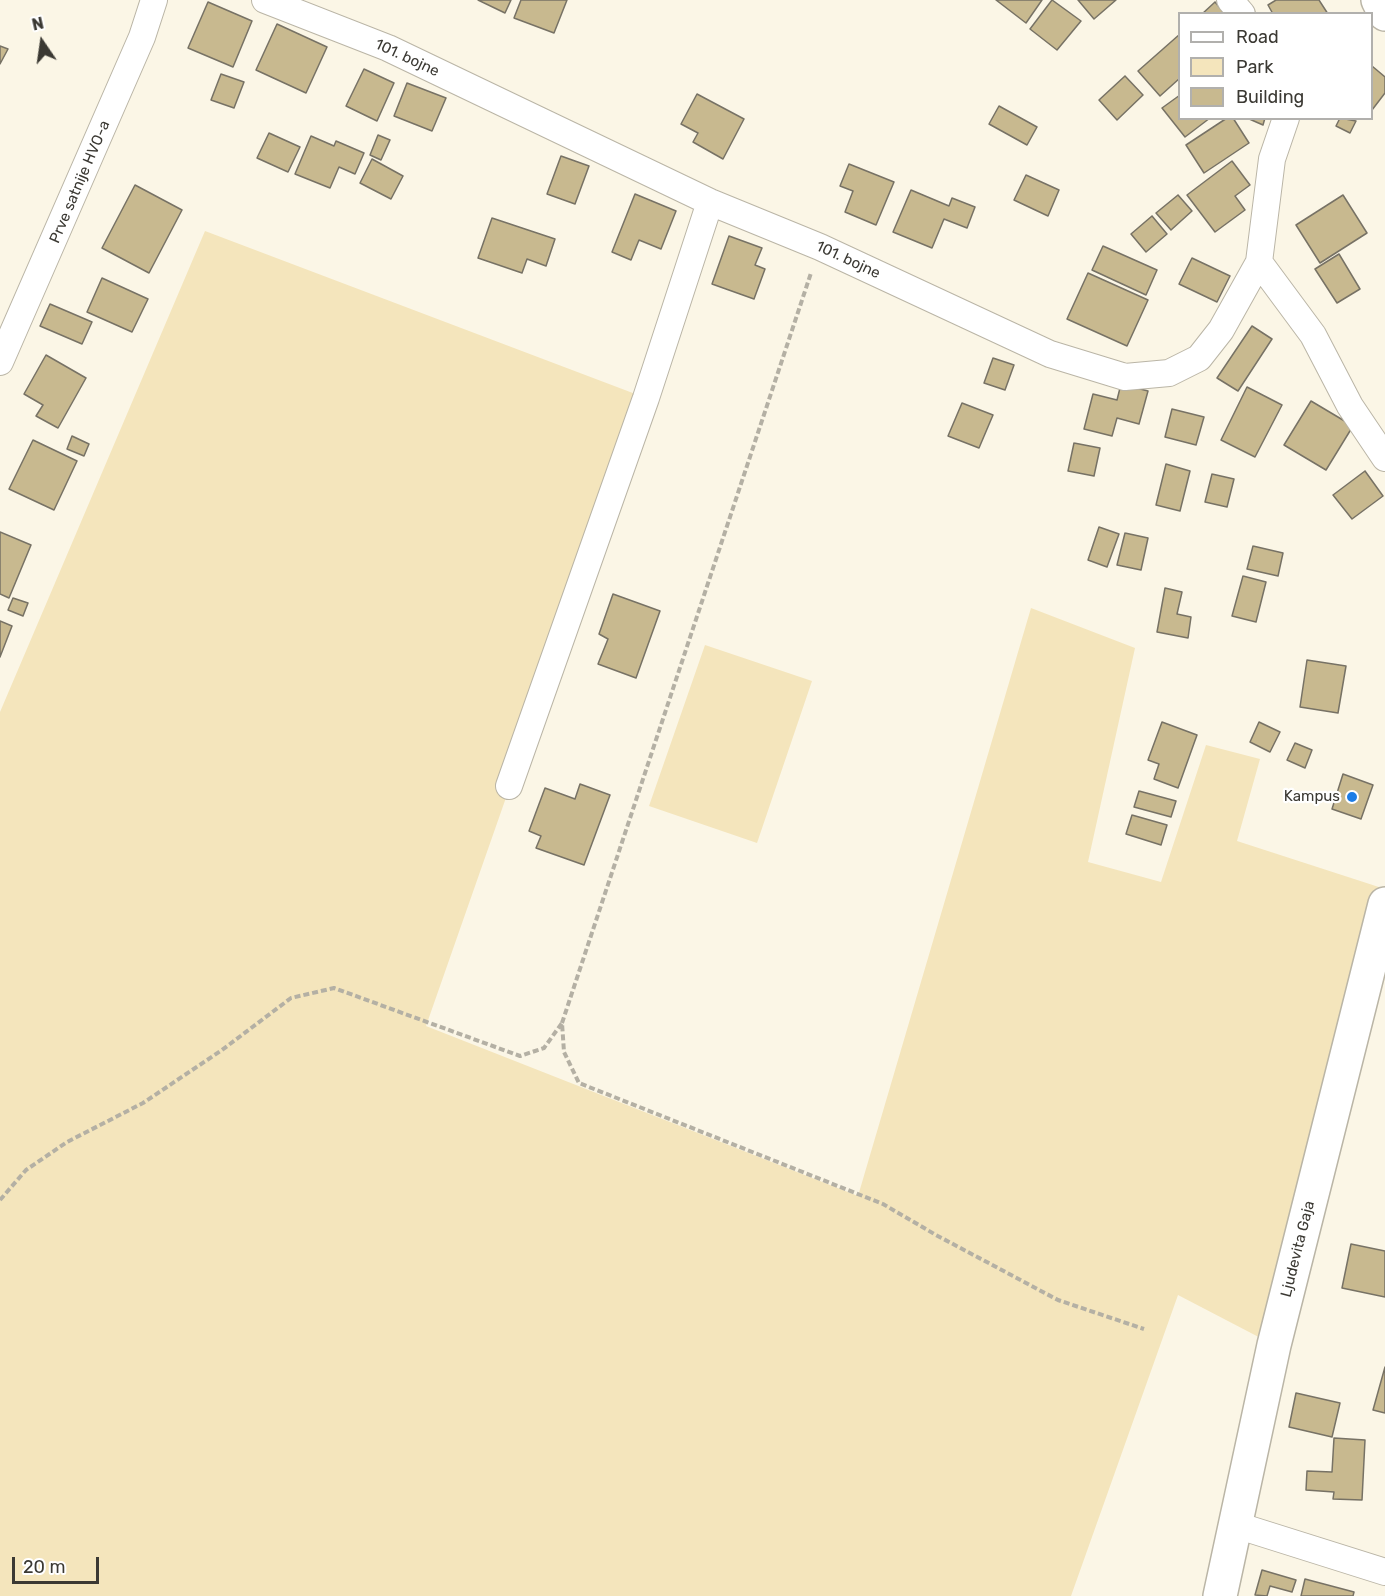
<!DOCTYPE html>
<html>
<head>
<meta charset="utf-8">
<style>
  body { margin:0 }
  #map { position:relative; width:1385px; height:1596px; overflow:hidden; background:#fbf6e6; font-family:Rubik,sans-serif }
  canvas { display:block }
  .legend { position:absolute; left:1178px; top:12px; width:195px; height:108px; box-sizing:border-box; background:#fff; border:2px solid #b1b0ad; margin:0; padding:8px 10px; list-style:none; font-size:18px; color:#3b3933 }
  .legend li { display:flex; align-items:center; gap:12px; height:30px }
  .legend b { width:30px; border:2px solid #b1b0ad }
  .north { position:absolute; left:12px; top:12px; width:60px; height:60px; -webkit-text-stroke:4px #fff; paint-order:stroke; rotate:347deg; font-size:16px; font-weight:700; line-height:24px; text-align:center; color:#3b3933 }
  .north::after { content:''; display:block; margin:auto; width:21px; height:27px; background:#3b3933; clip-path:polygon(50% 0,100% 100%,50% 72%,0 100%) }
  .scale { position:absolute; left:12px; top:1557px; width:87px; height:27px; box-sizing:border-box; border:3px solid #3b3933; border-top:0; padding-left:8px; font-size:18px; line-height:21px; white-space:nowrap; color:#3b3933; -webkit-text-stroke:4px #fff; paint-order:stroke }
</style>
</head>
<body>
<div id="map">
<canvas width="1385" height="1596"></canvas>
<ul class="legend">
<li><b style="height:8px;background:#fff"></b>Road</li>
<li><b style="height:16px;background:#f4e5bc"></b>Park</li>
<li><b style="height:16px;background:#c8b98f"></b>Building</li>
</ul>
<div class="north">N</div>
<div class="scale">20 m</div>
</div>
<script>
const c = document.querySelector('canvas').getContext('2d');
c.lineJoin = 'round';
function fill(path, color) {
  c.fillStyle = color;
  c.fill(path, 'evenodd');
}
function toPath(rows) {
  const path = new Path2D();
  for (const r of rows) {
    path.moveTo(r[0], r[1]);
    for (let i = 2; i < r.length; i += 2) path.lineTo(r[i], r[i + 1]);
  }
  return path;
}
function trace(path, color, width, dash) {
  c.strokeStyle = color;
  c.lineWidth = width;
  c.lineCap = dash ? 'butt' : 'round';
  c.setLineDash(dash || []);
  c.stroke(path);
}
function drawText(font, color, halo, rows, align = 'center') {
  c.font = font + ' Rubik,sans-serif';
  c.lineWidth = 4.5;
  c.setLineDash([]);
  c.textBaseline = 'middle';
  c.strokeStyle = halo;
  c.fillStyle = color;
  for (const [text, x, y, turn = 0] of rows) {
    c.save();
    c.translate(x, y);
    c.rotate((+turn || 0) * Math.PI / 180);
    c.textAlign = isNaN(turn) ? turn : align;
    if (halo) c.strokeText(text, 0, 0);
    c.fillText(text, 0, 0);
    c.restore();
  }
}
fill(toPath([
  [205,231,646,398,426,1026,858,1196,1031,608,1135,648,1088,862,1161,882,1206,745,1260,759,1237,841,1385,889,1274,1345,1178,1295,1071,1596,0,1596,0,712],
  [705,645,812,681,757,843,649,806]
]), '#f4e5bc');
const building = toPath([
  [478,0,511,0,505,13,478,0],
  [521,0,567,0,554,33,514,18,521,0],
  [996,0,1042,0,1026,23,996,0],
  [1052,0,1081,21,1057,50,1030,29,1052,0],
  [1078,0,1116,0,1094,19,1078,0],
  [1276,0,1319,0,1328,14,1273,14,1268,5,1276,0],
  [208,2,252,21,233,67,188,48,208,2],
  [1215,2,1225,14,1202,14,1215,2],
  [277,24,327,47,306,93,256,70,277,24],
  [1180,34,1180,78,1160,96,1138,71,1180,34],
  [0,46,8,49,0,64,0,46],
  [1372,66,1385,77,1385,93,1372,110,1372,66],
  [364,69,394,83,377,121,346,106,364,69],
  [221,74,244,82,234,108,211,100,221,74],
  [1125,76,1143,95,1117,120,1099,100,1125,76],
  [407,83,446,98,432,131,394,116,407,83],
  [697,94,744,119,723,159,693,142,698,133,681,124,697,94],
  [1180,95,1180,118,1210,118,1185,137,1162,108,1180,95],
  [999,106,1037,127,1027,145,989,124,999,106],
  [1227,118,1233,118,1249,143,1204,173,1186,145,1227,118],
  [1247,118,1265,118,1263,125,1247,118],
  [1340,118,1356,121,1350,133,1336,126,1340,118],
  [269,133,300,147,288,172,257,158,269,133],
  [378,135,390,140,381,160,370,155,378,135],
  [311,136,334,146,336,141,364,153,355,174,339,167,330,188,295,174,311,136],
  [561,156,589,166,575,204,547,194,561,156],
  [372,159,403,176,391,199,360,183,372,159],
  [1232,161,1250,185,1235,196,1245,210,1215,232,1187,195,1232,161],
  [849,164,894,182,876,225,845,212,853,191,840,186,849,164],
  [1026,175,1059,190,1048,216,1014,200,1026,175],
  [135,185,182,210,149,273,102,248,135,185],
  [911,190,949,206,952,198,975,207,967,228,944,219,932,248,893,232,911,190],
  [635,194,676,211,661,249,639,240,631,260,612,252,635,194],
  [1178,195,1192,211,1171,230,1156,213,1178,195],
  [1343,195,1367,233,1320,263,1296,225,1343,195],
  [1152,216,1167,234,1146,252,1131,234,1152,216],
  [492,218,555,239,546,266,527,259,522,273,478,258,492,218],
  [729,236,762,248,755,265,765,269,754,299,712,284,729,236],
  [1103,246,1157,270,1146,295,1092,270,1103,246],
  [1339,254,1360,289,1337,303,1315,269,1339,254],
  [1192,258,1230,276,1217,302,1179,284,1192,258],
  [1088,273,1148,300,1127,346,1067,319,1088,273],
  [102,278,148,299,132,332,87,312,102,278],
  [50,304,92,322,82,344,40,326,50,304],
  [1252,326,1272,339,1238,391,1217,378,1252,326],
  [46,355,86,378,58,428,36,416,43,405,24,394,46,355],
  [993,358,1014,365,1005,390,984,383,993,358],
  [1121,384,1148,391,1139,424,1117,418,1112,436,1084,429,1093,394,1117,400,1121,384],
  [1247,387,1282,405,1255,457,1221,440,1247,387],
  [1311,401,1353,426,1326,470,1284,445,1311,401],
  [962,403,993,415,979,448,948,436,962,403],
  [1172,409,1204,417,1196,445,1165,437,1172,409],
  [72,436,89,444,84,456,67,449,72,436],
  [33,440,77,461,54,510,9,489,33,440],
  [1074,443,1100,448,1094,476,1068,471,1074,443],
  [1166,464,1190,471,1180,511,1156,505,1166,464],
  [1365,471,1383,496,1352,519,1333,495,1365,471],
  [1212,474,1234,479,1227,507,1205,502,1212,474],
  [1099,527,1119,534,1107,567,1088,560,1099,527],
  [0,532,31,545,9,598,0,594,0,532],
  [1125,533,1148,538,1141,570,1117,565,1125,533],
  [1253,546,1283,553,1278,576,1247,569,1253,546],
  [1243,576,1266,582,1256,622,1232,616,1243,576],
  [1165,588,1182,592,1177,614,1191,617,1188,638,1157,632,1165,588],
  [613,594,660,611,636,678,598,664,608,639,599,634,613,594],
  [13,598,28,603,23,616,8,610,13,598],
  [0,621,12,626,0,657,0,621],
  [1307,660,1346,666,1338,713,1300,707,1307,660],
  [1162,722,1197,735,1178,788,1154,779,1159,764,1148,760,1162,722],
  [1259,722,1280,732,1270,752,1250,742,1259,722],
  [1295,743,1312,750,1305,768,1287,760,1295,743],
  [1343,774,1373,785,1361,819,1332,809,1343,774],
  [580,784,610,795,584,865,536,848,541,836,529,831,545,788,575,799,580,784],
  [1139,791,1176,801,1171,817,1134,807,1139,791],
  [1132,815,1167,825,1161,845,1126,834,1132,815],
  [1351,1244,1385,1251,1385,1297,1342,1288,1351,1244],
  [1385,1367,1385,1413,1373,1410,1385,1367],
  [1296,1393,1340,1403,1332,1437,1289,1427,1296,1393],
  [1334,1438,1365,1440,1362,1500,1333,1499,1334,1492,1306,1490,1307,1471,1332,1472,1334,1438],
  [1262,1570,1296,1580,1292,1592,1270,1586,1267,1596,1255,1595,1262,1570],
  [1305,1579,1354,1592,1353,1596,1301,1596,1305,1579]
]);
fill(building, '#c8b98f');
trace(building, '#777265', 1.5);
const street = toPath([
  [265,0,388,48,710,202,820,247,1050,354,1125,377,1169,373,1199,358,1221,330,1259,262,1272,159,1286,118],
  [1230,0,1242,14],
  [1259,262,1313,335,1350,406,1385,458],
  [0,362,142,37,154,0],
  [509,786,646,398,710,202],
  [1236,1525,1385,1572]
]);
const secondary = toPath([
  [1378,0,1385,14],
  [1220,1596,1274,1345,1385,904]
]);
trace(street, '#bab5a6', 28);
trace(secondary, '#bab5a6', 36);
trace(toPath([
  [562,1023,811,273],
  [0,1200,26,1170,67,1142,143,1103,222,1050,291,998,334,988,520,1056,544,1048,562,1023,564,1052,579,1083,883,1204,936,1235,1058,1300,1144,1329]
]), '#b4b0a4', 4, [6, 3]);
trace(street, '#fff', 26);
trace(secondary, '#fff', 33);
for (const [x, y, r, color] of [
  [1352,797,6,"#1c7de6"]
]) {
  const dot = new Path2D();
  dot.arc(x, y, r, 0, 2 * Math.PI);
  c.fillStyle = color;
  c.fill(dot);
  trace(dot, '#fff', 2);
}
drawText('15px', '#3b3933', '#fff', [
  ["101. bojne",407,58,25],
  ["Prve satnije HVO-a",80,182,-67],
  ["101. bojne",848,260,25],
  ["Ljudevita Gaja",1298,1249,-76]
]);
drawText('15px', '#3b3933', '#fff', [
  ["Kampus",1340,797]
], 'right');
</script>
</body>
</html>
